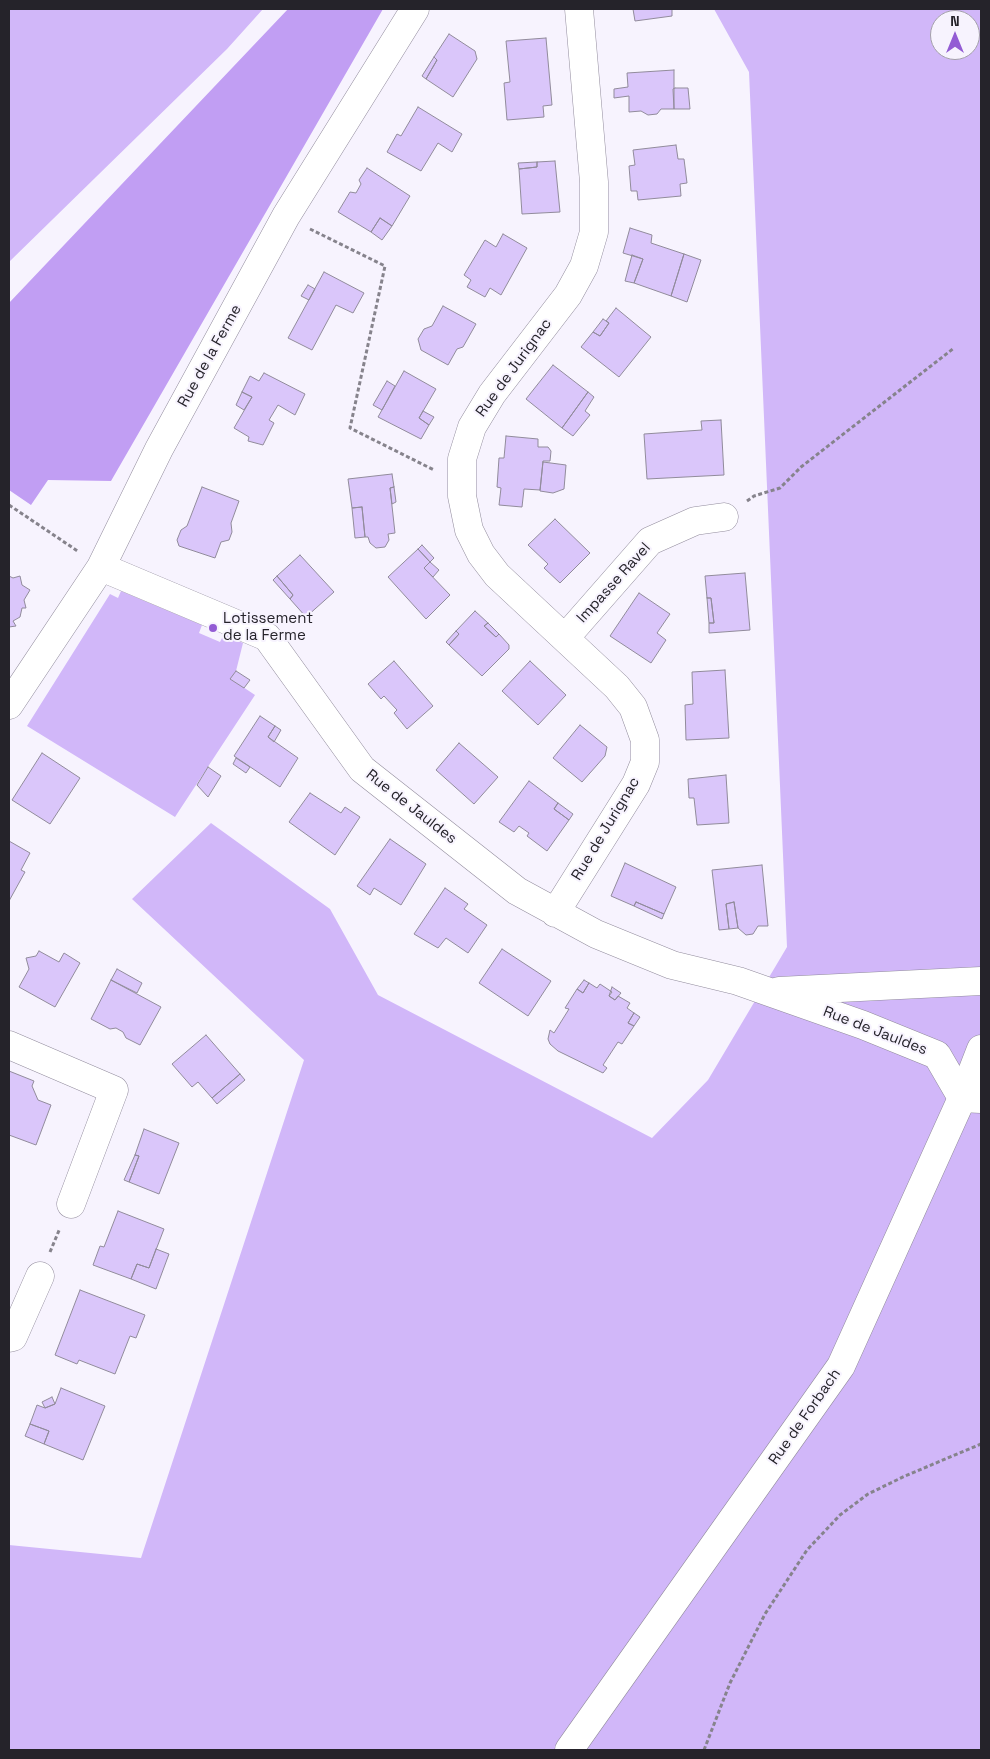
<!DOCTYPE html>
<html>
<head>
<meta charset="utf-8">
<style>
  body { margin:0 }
  #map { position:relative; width:990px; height:1759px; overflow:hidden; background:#f7f3fe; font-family:"Space Grotesk",sans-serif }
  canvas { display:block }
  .frame { position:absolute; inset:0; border:10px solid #25232a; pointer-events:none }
  .north { position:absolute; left:930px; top:10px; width:50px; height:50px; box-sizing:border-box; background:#f7f3fe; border:1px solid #a3a0a9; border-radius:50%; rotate:0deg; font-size:14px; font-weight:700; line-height:20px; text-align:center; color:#25232a }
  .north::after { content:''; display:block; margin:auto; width:18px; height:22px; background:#935cd4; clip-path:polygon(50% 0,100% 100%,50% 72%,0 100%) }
</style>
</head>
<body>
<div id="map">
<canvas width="990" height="1759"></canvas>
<div class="frame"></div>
<div class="north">N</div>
</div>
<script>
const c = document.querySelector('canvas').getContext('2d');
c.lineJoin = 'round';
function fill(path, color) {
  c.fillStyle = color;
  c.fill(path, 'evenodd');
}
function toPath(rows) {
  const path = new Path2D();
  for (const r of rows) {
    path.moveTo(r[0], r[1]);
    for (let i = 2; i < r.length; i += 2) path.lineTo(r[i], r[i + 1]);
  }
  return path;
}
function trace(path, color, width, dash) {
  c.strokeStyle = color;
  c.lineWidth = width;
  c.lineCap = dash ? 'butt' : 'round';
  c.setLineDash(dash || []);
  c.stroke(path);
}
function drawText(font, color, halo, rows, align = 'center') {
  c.font = font + ' "Space Grotesk",sans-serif';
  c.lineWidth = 4;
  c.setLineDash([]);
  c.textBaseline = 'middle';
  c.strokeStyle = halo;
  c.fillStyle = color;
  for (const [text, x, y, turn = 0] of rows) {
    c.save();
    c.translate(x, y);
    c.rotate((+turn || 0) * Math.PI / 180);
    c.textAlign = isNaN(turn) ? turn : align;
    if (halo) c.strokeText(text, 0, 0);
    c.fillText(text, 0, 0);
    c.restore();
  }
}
fill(toPath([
  [9,9,263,9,227,49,9,262],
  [714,9,981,9,981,1750,9,1750,9,1545,141,1558,304,1060,132,899,211,823,330,909,378,995,652,1138,708,1080,787,947,749,72],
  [940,20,970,20,970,50,940,50],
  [121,591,202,625,199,633,220,642,224,634,243,643,236,671,231,679,255,695,175,817,27,726,110,594,118,598]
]), '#d1b7f9');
fill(toPath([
  [288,9,383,9,111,481,48,480,31,505,9,490,9,303]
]), '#c19ef3');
const building = toPath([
  [633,9,672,9,672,16,635,21,633,9],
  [449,34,475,51,477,59,453,97,426,79,437,60,434,57,449,34],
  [546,38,552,105,543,106,544,117,507,120,504,83,510,82,506,41,546,38],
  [434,57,437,60,426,79,422,76,434,57],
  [674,70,674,109,661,109,657,114,648,115,641,111,629,112,629,96,614,98,614,89,628,87,627,73,674,70],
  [675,88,688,88,690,109,674,109,673,89,675,88],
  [418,107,462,134,452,152,438,143,421,171,387,152,397,134,401,136,418,107],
  [676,145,678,159,684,159,687,183,680,184,681,196,638,200,637,191,631,191,629,166,635,165,633,150,676,145],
  [555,161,560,212,522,214,519,169,537,167,537,162,555,161],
  [537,162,537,167,519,169,518,163,537,162],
  [367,168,410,196,392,226,380,218,371,232,338,212,350,192,356,193,361,184,359,180,367,168],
  [380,218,392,226,382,240,371,232,380,218],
  [630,228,652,235,651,243,684,254,671,296,634,283,643,259,623,253,630,228],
  [503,234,527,248,501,295,490,288,485,297,467,287,471,280,464,275,485,240,496,247,503,234],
  [684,254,701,260,687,302,671,296,684,254],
  [632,255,643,259,634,283,625,281,632,255],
  [324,272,364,293,353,313,336,305,312,350,288,338,324,272],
  [308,285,315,289,309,300,301,296,308,285],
  [443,306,476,324,463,347,457,349,448,365,421,350,418,339,424,329,432,326,443,306],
  [616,308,651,337,619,377,581,347,593,332,600,336,609,323,606,321,616,308],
  [603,319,609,323,600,336,593,332,603,319],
  [553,365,588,392,562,428,526,399,553,365],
  [404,371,436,389,419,418,429,425,421,439,378,417,404,371],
  [264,373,305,394,295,415,278,405,269,420,274,423,263,445,248,441,249,437,234,428,252,397,242,392,250,376,259,381,264,373],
  [387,381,395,386,382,410,373,405,387,381],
  [242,392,252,397,244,410,236,405,242,392],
  [588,392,594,397,585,411,590,415,573,436,562,428,588,392],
  [423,411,434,417,429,425,419,418,423,411],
  [721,420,724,475,647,479,644,434,702,430,701,421,721,420],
  [506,436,538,439,538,447,548,447,551,451,550,461,543,461,540,490,524,489,522,507,499,505,501,488,497,487,499,458,504,458,506,436],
  [543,462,566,465,564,489,553,493,540,491,543,462],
  [392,474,394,487,390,488,395,533,388,534,389,540,385,547,376,548,370,543,368,537,365,537,362,507,352,508,348,479,392,474],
  [202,487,239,501,231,523,232,532,229,540,221,542,215,558,179,546,177,540,181,530,187,526,202,487],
  [394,487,396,502,392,504,390,488,394,487],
  [362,507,365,537,355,538,352,508,362,507],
  [555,519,590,553,560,583,544,568,548,564,528,545,555,519],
  [422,545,434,558,430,562,418,549,422,545],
  [418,549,430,562,424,568,450,595,426,619,388,577,418,549],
  [300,555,334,592,306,617,290,599,293,595,277,576,300,555],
  [430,562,439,570,433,577,424,568,430,562],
  [745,573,750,630,709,633,709,623,714,623,711,598,707,598,705,576,745,573],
  [9,576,13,578,20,576,22,585,30,590,24,600,26,608,22,608,20,617,13,621,16,626,9,627,9,576],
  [277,576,293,595,290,599,273,580,277,576],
  [639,593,670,614,657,633,666,640,651,663,610,636,639,593],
  [707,598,711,598,714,623,709,623,707,598],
  [475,611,488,623,484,626,496,637,499,634,509,645,509,649,482,676,449,645,459,634,456,631,475,611],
  [488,623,499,634,496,637,484,626,488,623],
  [456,631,459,634,449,645,446,642,456,631],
  [394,661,433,706,407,729,394,713,397,710,384,696,381,699,368,684,394,661],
  [530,661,566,695,538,725,502,691,530,661],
  [725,670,729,738,686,740,685,705,693,704,692,672,725,670],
  [236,671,250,680,244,688,230,679,236,671],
  [260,716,275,726,268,737,298,758,280,787,234,756,260,716],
  [580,725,607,747,605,756,582,782,553,758,580,725],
  [275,726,281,730,274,742,268,737,275,726],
  [459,743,498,777,474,804,436,770,459,743],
  [42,753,80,778,50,824,12,800,42,753],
  [236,758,250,767,246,773,233,764,236,758],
  [208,767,221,776,208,797,197,785,208,767],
  [726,775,729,823,697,825,694,798,689,798,688,779,726,775],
  [529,781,558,803,554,809,569,820,547,851,527,836,529,833,519,826,514,832,499,822,529,781],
  [310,793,341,813,345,807,360,817,335,855,289,822,310,793],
  [558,803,573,814,569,820,554,809,558,803],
  [390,839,426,864,401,905,374,888,370,895,357,886,390,839],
  [9,841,30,853,21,870,25,872,9,901,9,841],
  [625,863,676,887,664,914,636,902,634,906,611,896,625,863],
  [762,865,768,926,758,926,753,934,746,935,738,928,734,902,726,904,729,929,719,930,712,870,762,865],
  [445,888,468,904,464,909,487,925,468,953,446,938,438,948,414,934,445,888],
  [636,902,664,914,662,919,634,906,636,902],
  [734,902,738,928,729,929,726,904,734,902],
  [502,949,551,981,528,1016,479,983,502,949],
  [39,951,59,962,64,953,80,963,55,1007,19,987,29,969,26,958,36,956,39,951],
  [117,969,142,983,137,993,111,980,117,969],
  [111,980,161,1007,140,1045,126,1038,123,1032,116,1028,110,1029,91,1019,111,980],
  [584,980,589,983,583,993,577,989,584,980],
  [589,983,597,988,600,984,612,992,609,996,615,1000,618,996,630,1003,627,1008,634,1013,628,1023,634,1026,622,1044,618,1042,603,1065,607,1068,603,1073,558,1051,550,1044,548,1039,550,1030,554,1033,569,1009,565,1008,577,989,583,993,589,983],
  [612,987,621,993,615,1000,609,996,612,987],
  [634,1013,640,1017,634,1026,628,1023,634,1013],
  [206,1035,240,1074,212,1098,198,1082,192,1087,172,1064,206,1035],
  [9,1071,34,1081,32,1086,38,1100,51,1105,36,1145,9,1135,9,1071],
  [240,1074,245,1080,217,1104,212,1098,240,1074],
  [144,1129,179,1143,159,1194,129,1182,139,1156,135,1155,144,1129],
  [135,1155,139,1156,129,1182,124,1180,135,1155],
  [118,1211,164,1229,149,1268,137,1264,131,1279,93,1265,100,1246,104,1247,118,1211],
  [156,1249,169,1254,156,1289,131,1279,137,1264,149,1268,156,1249],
  [80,1290,145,1315,136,1338,130,1336,115,1374,79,1360,77,1364,55,1355,80,1290],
  [61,1388,105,1406,83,1460,44,1444,49,1431,30,1424,37,1405,45,1408,55,1404,61,1388],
  [52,1397,55,1404,45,1408,42,1402,52,1397],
  [30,1424,49,1431,44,1444,25,1436,30,1424]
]);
fill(building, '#dac6fa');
trace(building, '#918b9b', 1);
const minor = toPath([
  [101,567,267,637,362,769,517,891,596,934,672,965,738,981,863,1025,937,1055,962,1098,981,1099],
  [565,638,650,541,695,521,724,517],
  [9,705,101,567,159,449,286,216,415,9],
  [555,913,636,784,645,762,645,740,633,707,617,687,497,575,481,554,469,530,462,496,462,459,472,427,492,394,568,295,584,266,594,232,594,182,579,9],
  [779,991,981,981],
  [9,1045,114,1090,71,1204],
  [9,1338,13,1337,40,1276]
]);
const major = toPath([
  [569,1750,841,1366,962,1098,981,1049]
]);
trace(minor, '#928c9d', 29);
trace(major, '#928c9d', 29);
trace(toPath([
  [310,229,385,266,350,428,434,470],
  [747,501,754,496,780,488,801,467,954,348],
  [9,505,79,552],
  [50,1252,60,1228],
  [704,1750,730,1683,765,1614,807,1550,840,1515,868,1494,905,1476,981,1444]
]), '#86838c', 3, [4, 2.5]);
trace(minor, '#fff', 28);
trace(major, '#fff', 28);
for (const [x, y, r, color] of [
  [213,628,5,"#935cd4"]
]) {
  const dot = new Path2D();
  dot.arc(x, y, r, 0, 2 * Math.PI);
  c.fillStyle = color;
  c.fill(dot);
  trace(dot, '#f7f3fe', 2);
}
drawText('15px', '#25232a', '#f7f3fe', [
  ["Rue de la Ferme",210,356,-61],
  ["Rue de Jurignac",514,368,-54],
  ["Impasse Ravel",614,583,-48],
  ["Rue de Jauldes",411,807,38],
  ["Rue de Jurignac",606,829,-59],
  ["Rue de Jauldes",875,1031,21],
  ["Rue de Forbach",805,1417,-55]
]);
drawText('15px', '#25232a', '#f7f3fe', [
  ["Lotissement",223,619],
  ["de la Ferme",223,636]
], 'left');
</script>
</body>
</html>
